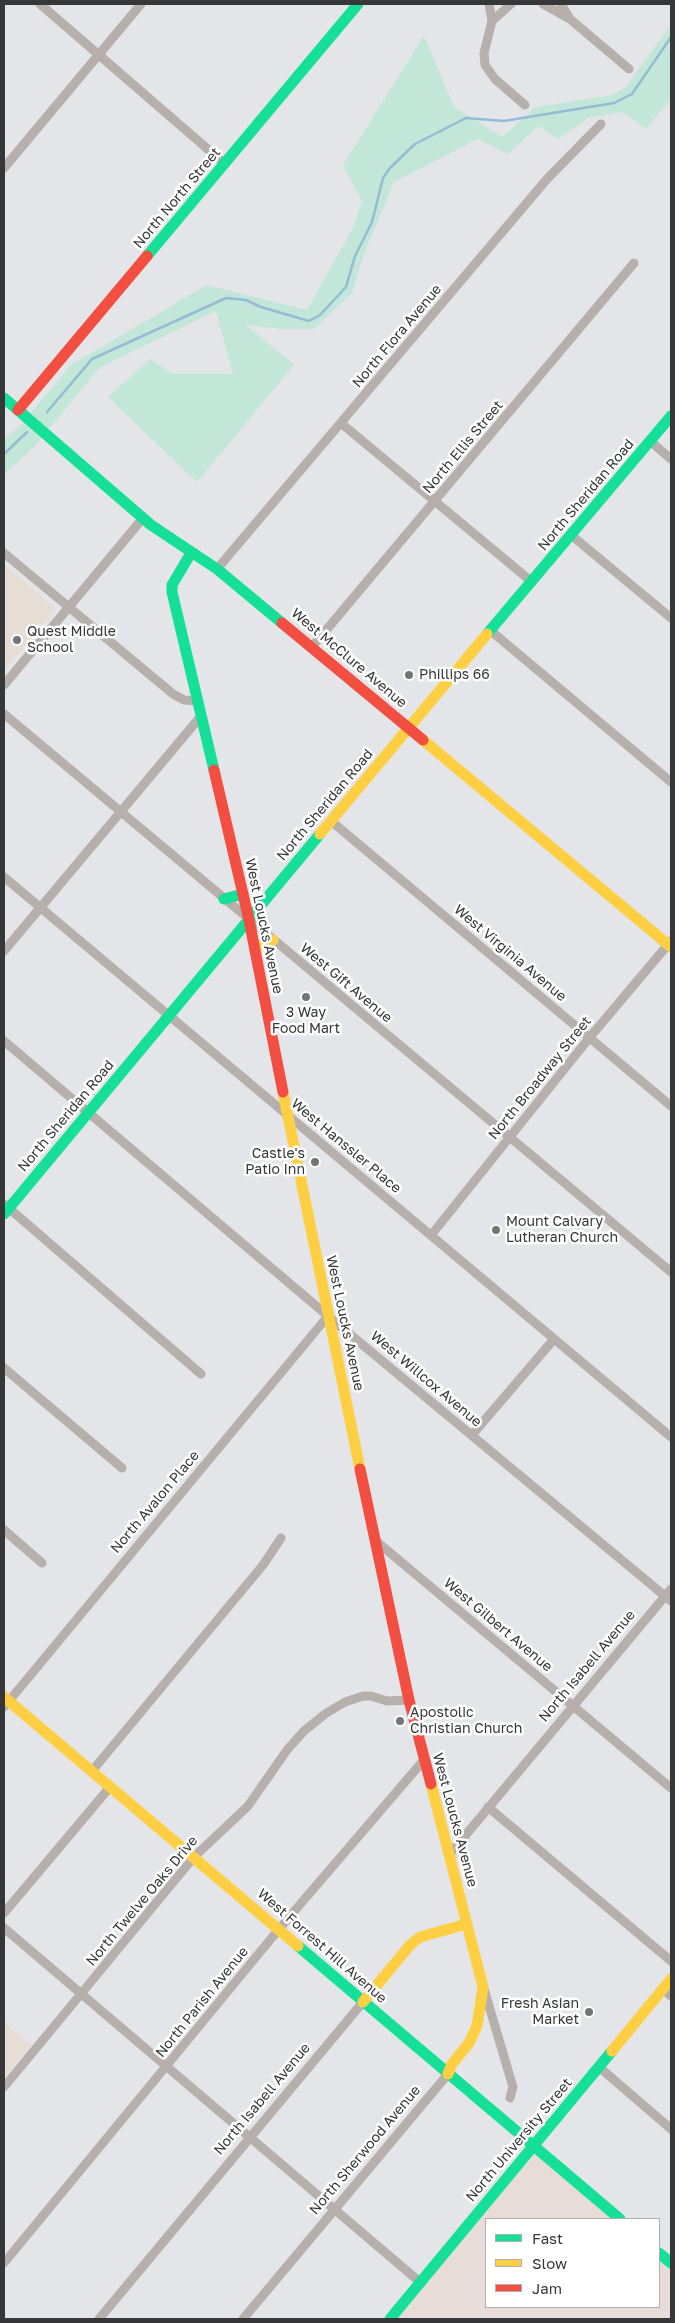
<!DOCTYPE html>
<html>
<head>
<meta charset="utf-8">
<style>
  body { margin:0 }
  #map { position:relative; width:675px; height:2323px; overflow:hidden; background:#e3e5e8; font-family:"Golos Text",sans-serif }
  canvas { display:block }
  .frame { position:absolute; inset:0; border:5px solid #363739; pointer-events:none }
  .legend { position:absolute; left:485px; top:2218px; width:175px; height:90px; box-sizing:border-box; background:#fff; border:1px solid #afafb0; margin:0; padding:6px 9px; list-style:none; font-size:15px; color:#363739 }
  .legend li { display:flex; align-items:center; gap:10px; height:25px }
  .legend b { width:25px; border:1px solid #afafb0 }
</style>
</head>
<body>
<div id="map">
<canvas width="675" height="2323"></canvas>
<div class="frame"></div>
<ul class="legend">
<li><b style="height:6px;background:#16e098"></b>Fast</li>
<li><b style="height:6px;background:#ffcf43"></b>Slow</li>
<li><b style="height:6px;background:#f24e42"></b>Jam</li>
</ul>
</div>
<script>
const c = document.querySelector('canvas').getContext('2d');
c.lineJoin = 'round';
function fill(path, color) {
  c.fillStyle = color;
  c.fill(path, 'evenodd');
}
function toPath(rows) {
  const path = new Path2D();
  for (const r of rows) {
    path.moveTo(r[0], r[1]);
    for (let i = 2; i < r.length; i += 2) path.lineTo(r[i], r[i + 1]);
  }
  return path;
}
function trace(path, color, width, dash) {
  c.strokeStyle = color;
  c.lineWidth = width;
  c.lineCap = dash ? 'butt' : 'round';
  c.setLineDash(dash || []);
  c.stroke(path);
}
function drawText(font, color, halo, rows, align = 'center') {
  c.font = font + ' "Golos Text",sans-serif';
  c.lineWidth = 5;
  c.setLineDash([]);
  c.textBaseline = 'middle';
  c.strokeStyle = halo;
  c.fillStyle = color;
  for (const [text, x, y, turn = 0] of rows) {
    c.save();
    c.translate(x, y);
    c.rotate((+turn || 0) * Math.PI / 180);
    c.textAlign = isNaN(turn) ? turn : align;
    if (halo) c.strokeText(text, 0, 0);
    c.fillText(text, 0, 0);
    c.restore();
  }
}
fill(toPath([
  [535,2150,617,2219,486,2219,486,2307,659,2307,659,2254,671,2265,671,2319,396,2319]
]), '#e8dcd8');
fill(toPath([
  [4,564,56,609,4,671],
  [4,2022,31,2045,4,2078]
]), '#e6ded5');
fill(toPath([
  [671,24,671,99,646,129,623,112,588,118,558,139,538,126,508,154,478,139,394,182,363,256,352,293,314,329,281,329,246,325,294,365,197,482,108,397,150,359,173,374,233,374,216,311,100,367,34,447,4,474,4,440,21,425,71,365,207,285,307,310,353,228,362,201,343,165,424,36,454,107,502,137,536,107,612,95,626,87]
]), '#c2e6d7');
trace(toPath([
  [47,412,92,359,226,298,246,300,261,307,309,321,320,315,346,287,355,256,372,222,383,178,390,168,415,144,466,118,504,121,614,103,632,94,671,37],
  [4,454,27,432]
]), '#94bcd5', 2.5);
trace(toPath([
  [40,4,225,164],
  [489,4,492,21,484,53,485,65,495,79,525,105],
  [543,4,570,19,629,69],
  [561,4,569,17],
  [492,21,511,4],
  [4,168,141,4],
  [342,424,532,582],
  [650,441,671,459],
  [571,535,671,618],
  [4,553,173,694,184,700,198,701],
  [217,569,547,179,601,124],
  [491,631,671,782],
  [312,647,634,263],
  [4,685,143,518],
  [4,714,671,1272],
  [331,821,671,1106],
  [4,877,671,1437],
  [4,951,201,716],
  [4,1041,328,1316,671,1601],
  [4,1204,201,1374],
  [432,1234,590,1037,671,941],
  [4,1368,122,1468],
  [472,1435,554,1339],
  [4,1530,42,1563],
  [376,1541,671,1788],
  [4,1707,328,1316],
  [92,1771,263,1565,281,1538],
  [488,1807,671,1961],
  [449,1855,671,1589],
  [4,1913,110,1787],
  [4,1928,421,2283],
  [484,1989,513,2087,510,2098],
  [663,1989,671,1996],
  [599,2067,671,2129],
  [4,2087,194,1857,248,1806,287,1750,304,1731,325,1714,345,1702,363,1696,371,1696,387,1701,409,1700],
  [4,2263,279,1929,423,1761],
  [99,2319,363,2002],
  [243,2319,448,2074]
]), '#b7afac', 9);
trace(toPath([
  [147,256,358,4],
  [4,398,151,525,217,569,282,623],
  [191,553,172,585,172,592,214,770],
  [487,634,671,416],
  [224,899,243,894],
  [4,1214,320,834],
  [298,1946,620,2219],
  [659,2253,671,2263],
  [390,2319,612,2051]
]), '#16e098', 11);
trace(toPath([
  [423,740,671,947],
  [320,834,487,634],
  [255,947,273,940],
  [283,1092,360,1469],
  [4,1697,298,1946],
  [431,1784,483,1987,477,2026,469,2043,452,2064,448,2074],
  [363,2002,410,1945,420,1937,467,1924],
  [612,2051,671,1979]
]), '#ffcf43', 11);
trace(toPath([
  [18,410,147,256],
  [282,623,423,740],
  [214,770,249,920,283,1092],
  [360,1469,409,1700,431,1784]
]), '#f24e42', 11);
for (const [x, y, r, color] of [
  [17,640,5,"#737476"],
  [409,675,5,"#737476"],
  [306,997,5,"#737476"],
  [315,1162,5,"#737476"],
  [496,1230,5,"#737476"],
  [400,1721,5,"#737476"],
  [589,2012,5,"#737476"]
]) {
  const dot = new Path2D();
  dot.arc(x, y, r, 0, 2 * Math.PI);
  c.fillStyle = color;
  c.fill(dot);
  trace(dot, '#fff', 2);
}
drawText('14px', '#363739', '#fff', [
  ["North North Street",177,198,-50],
  ["North Flora Avenue",397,336,-50],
  ["North Ellis Street",463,447,-50],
  ["North Sheridan Road",586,495,-50],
  ["West McClure Avenue",349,658,40],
  ["North Sheridan Road",325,805,-50],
  ["West Loucks Avenue",264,926,78],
  ["West Virginia Avenue",510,953,40],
  ["West Gift Avenue",346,983,40],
  ["North Broadway Street",540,1078,-51],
  ["North Sheridan Road",66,1116,-50],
  ["West Hanssler Place",346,1146,40],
  ["West Loucks Avenue",345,1323,78],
  ["West Willcox Avenue",426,1379,40],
  ["North Avalon Place",155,1502,-50],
  ["West Gilbert Avenue",498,1625,40],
  ["North Isabell Avenue",587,1666,-50],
  ["West Loucks Avenue",455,1820,75],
  ["North Twelve Oaks Drive",142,1901,-50],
  ["West Forrest Hill Avenue",322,1946,41],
  ["North Parish Avenue",202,2002,-51],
  ["North Isabell Avenue",262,2099,-50],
  ["North University Street",519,2140,-50],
  ["North Sherwood Avenue",365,2150,-50]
]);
drawText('14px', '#363739', '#fff', [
  ["Quest Middle",27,632],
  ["School",27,648],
  ["Phillips 66",419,675],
  ["3 Way",306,1013,"center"],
  ["Food Mart",306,1029,"center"],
  ["Castle's",305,1154,"right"],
  ["Patio Inn",305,1170,"right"],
  ["Mount Calvary",506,1222],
  ["Lutheran Church",506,1238],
  ["Apostolic",410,1713],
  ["Christian Church",410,1729],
  ["Fresh Asian",579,2004,"right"],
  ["Market",579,2020,"right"]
], 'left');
</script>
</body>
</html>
